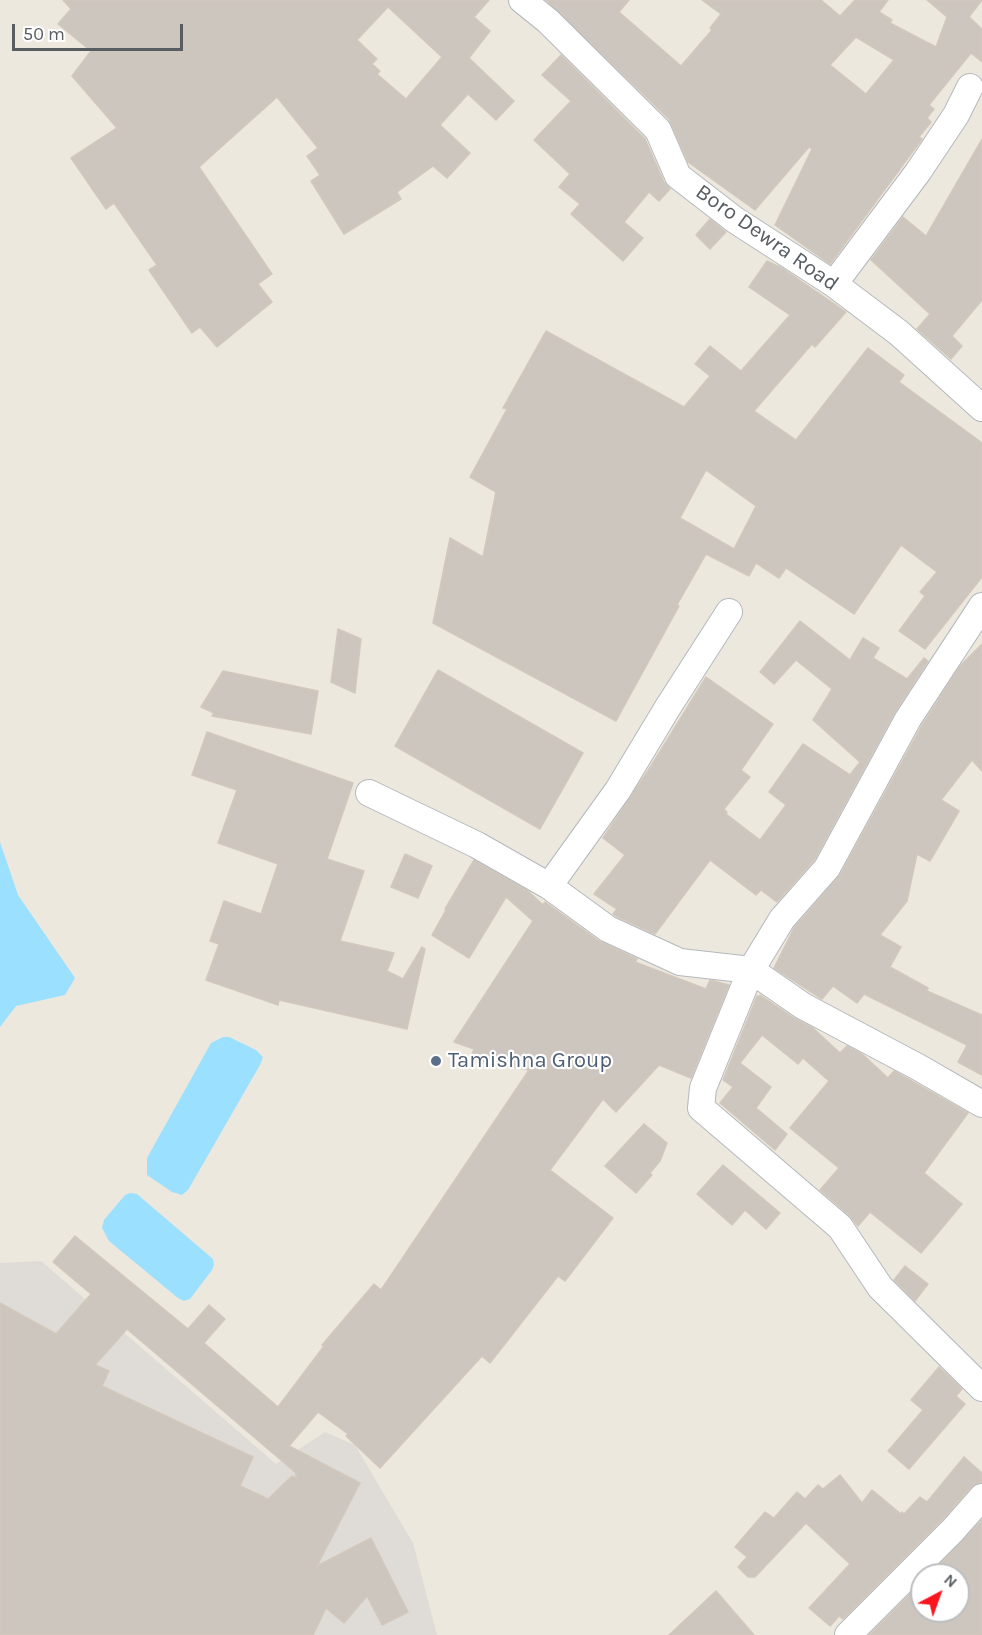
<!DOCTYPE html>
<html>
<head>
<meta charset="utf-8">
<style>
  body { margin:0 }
  #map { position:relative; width:982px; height:1635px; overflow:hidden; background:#ede8de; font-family:Karla,sans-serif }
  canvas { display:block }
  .north { position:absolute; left:910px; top:1563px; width:60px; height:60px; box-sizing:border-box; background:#fff; border:2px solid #bcbec0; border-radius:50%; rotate:41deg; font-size:16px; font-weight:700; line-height:24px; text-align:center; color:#575d61 }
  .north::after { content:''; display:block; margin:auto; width:21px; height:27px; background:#fb151f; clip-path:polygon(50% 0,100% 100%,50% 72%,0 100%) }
  .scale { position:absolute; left:12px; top:24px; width:171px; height:27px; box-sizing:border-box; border:3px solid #575d61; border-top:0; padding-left:8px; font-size:18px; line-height:21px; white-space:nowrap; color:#575d61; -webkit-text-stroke:4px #fff; paint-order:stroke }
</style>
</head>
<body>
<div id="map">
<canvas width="982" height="1635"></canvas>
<div class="north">N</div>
<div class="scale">50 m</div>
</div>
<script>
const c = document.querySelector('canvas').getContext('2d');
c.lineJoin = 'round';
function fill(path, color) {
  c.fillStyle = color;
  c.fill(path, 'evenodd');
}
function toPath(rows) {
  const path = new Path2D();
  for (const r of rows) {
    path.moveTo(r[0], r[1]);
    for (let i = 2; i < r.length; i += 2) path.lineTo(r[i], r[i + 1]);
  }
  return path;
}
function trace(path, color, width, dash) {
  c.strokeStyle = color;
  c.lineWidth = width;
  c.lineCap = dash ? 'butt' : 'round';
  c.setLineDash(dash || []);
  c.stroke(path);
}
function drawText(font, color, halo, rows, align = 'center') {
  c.font = font + ' Karla,sans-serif';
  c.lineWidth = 4.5;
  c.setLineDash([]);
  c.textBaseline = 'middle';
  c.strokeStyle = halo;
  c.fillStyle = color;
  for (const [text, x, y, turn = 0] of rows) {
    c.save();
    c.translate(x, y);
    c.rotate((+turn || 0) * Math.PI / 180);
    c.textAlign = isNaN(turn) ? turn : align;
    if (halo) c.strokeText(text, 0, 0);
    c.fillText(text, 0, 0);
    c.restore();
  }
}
fill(toPath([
  [41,1261,276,1464,325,1432,355,1445,413,1543,437,1635,0,1635,0,1263]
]), '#dfdbd6');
fill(toPath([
  [0,842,18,895,75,978,65,995,16,1006,0,1027],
  [223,1037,229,1037,256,1050,263,1057,260,1065,188,1190,182,1195,172,1192,147,1175,147,1158,211,1043],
  [130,1193,137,1194,213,1259,214,1265,212,1270,190,1299,184,1301,178,1298,109,1241,102,1228,104,1220,125,1195]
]), '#9be0ff');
const building = toPath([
  [63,0,489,0,474,17,490,31,469,58,514,101,496,120,468,94,440,125,470,153,447,178,433,166,397,192,401,199,344,234,311,181,320,175,307,156,318,148,277,97,199,167,272,274,258,284,272,302,217,347,200,327,192,333,149,270,157,265,114,203,106,209,71,158,117,128,72,76,91,51,58,24,71,9,63,0],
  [388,7,442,57,406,99,377,74,380,71,372,64,377,59,357,40,388,7],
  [546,0,629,0,619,12,681,66,712,30,710,28,721,14,702,0,821,0,840,16,855,0,888,0,879,12,892,20,890,23,936,47,947,17,927,0,982,0,969,17,982,29,982,62,971,53,929,105,934,109,927,118,931,122,919,137,922,139,830,264,775,225,812,149,809,147,755,210,688,162,669,119,546,0],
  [856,37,894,60,866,94,830,65,856,37],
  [561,55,645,139,664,182,670,189,659,201,649,192,624,222,643,238,623,261,571,214,580,204,559,187,570,174,534,140,571,101,542,75,561,55],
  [982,139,982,300,952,336,962,346,951,359,917,329,930,314,871,260,903,217,926,236,982,139],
  [710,219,726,232,710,249,696,235,710,219],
  [767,261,782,268,846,312,815,347,812,344,754,411,796,440,868,348,904,375,899,382,982,443,982,577,925,649,899,631,925,596,920,592,937,572,901,545,854,614,786,568,779,578,756,563,749,576,706,554,677,605,679,606,616,721,433,623,450,538,483,557,496,492,470,477,507,409,503,408,546,331,684,407,710,376,695,364,710,346,741,371,790,315,749,287,767,261],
  [706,470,756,506,734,549,680,518,706,470],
  [800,621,850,660,863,638,879,648,873,658,907,679,924,658,928,661,895,712,815,859,777,902,761,890,756,895,710,860,655,934,616,916,613,914,617,909,594,894,625,855,603,838,651,766,706,677,773,724,741,770,750,777,724,809,727,812,726,814,760,840,786,805,769,792,803,744,850,775,860,762,813,720,832,689,796,660,774,684,760,672,800,621],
  [338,629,361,639,355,693,331,682,338,629],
  [982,644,982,771,972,760,941,800,959,811,930,861,917,854,907,901,880,935,901,947,890,967,928,988,927,991,982,1015,982,1075,958,1062,967,1045,864,994,857,1003,833,986,822,999,774,968,794,928,840,875,921,727,960,666,982,644],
  [438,670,583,753,540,829,395,746,438,670],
  [223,671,318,691,311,734,212,716,214,713,201,707,223,671],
  [207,732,353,783,327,859,364,871,340,941,394,953,387,971,403,979,422,947,425,949,407,1029,279,1000,278,1005,206,980,219,944,210,941,224,901,261,914,278,864,218,843,237,790,192,775,207,732],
  [405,854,432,866,418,898,391,887,405,854],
  [474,860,528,891,543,905,545,902,599,941,637,959,635,962,706,989,710,980,729,985,691,1078,659,1065,616,1112,603,1099,550,1170,613,1218,565,1281,558,1276,490,1363,482,1356,380,1468,346,1436,348,1434,318,1412,289,1446,360,1483,317,1566,371,1538,408,1612,382,1625,367,1596,344,1623,326,1608,313,1635,0,1635,0,1303,56,1334,91,1294,53,1262,75,1236,188,1329,209,1305,225,1319,204,1343,278,1407,324,1346,322,1345,374,1284,381,1290,529,1070,470,1059,474,1049,454,1042,533,921,506,897,469,958,432,935,446,910,445,909,474,860],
  [127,1329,295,1472,297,1478,292,1476,268,1499,240,1486,253,1457,102,1386,109,1371,95,1365,127,1329],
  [760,995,794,1018,813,1028,840,1053,847,1046,862,1054,888,1078,894,1071,968,1113,924,1173,962,1204,921,1253,870,1212,858,1226,850,1216,820,1190,839,1168,790,1128,829,1081,803,1058,798,1064,762,1035,740,1063,771,1087,756,1108,787,1134,775,1150,720,1103,733,1087,723,1080,757,996,759,997,760,995],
  [644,1124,667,1143,660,1161,650,1173,652,1175,636,1193,605,1166,644,1124],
  [723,1165,780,1213,766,1229,745,1210,732,1225,697,1194,723,1165],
  [905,1266,928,1284,915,1301,894,1280,905,1266],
  [939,1367,962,1389,956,1396,965,1404,909,1469,888,1451,923,1410,911,1400,939,1367],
  [964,1457,982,1473,982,1482,971,1487,942,1520,843,1619,839,1616,830,1626,809,1608,850,1564,806,1523,755,1577,748,1577,738,1567,747,1557,735,1547,765,1512,774,1518,797,1492,805,1499,818,1485,823,1489,840,1475,862,1503,872,1490,901,1514,902,1512,904,1514,920,1497,927,1502,964,1457],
  [982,1520,982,1635,869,1635,922,1582,922,1611,958,1611,958,1575,929,1575,982,1520],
  [716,1591,754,1635,669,1635,716,1591]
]);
fill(building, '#ccc6bf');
trace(building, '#d2c8bc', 1.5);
const minor = toPath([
  [522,0,548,21,658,130,678,176,735,220,834,284,899,333,982,408],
  [834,284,918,172,956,115,970,87],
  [982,606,908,719,827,868,782,919,751,970,703,1088,701,1108,840,1227,880,1287,982,1388],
  [369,793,477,845,549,886,608,929,680,962,751,970,803,1006,918,1067,982,1104],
  [549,886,618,790,668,707,729,612],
  [848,1635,953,1530,982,1497]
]);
trace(minor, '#b4b8bd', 28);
trace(minor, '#fff', 26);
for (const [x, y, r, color] of [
  [436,1061,6,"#5c6f8a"]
]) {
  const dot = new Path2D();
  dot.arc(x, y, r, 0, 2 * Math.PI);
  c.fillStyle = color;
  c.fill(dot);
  trace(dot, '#fff', 2);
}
drawText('22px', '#575d61', '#fff', [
  ["Boro Dewra Road",767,238,35]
]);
drawText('22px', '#4e5e75', '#fff', [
  ["Tamishna Group",448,1061]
], 'left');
</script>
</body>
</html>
